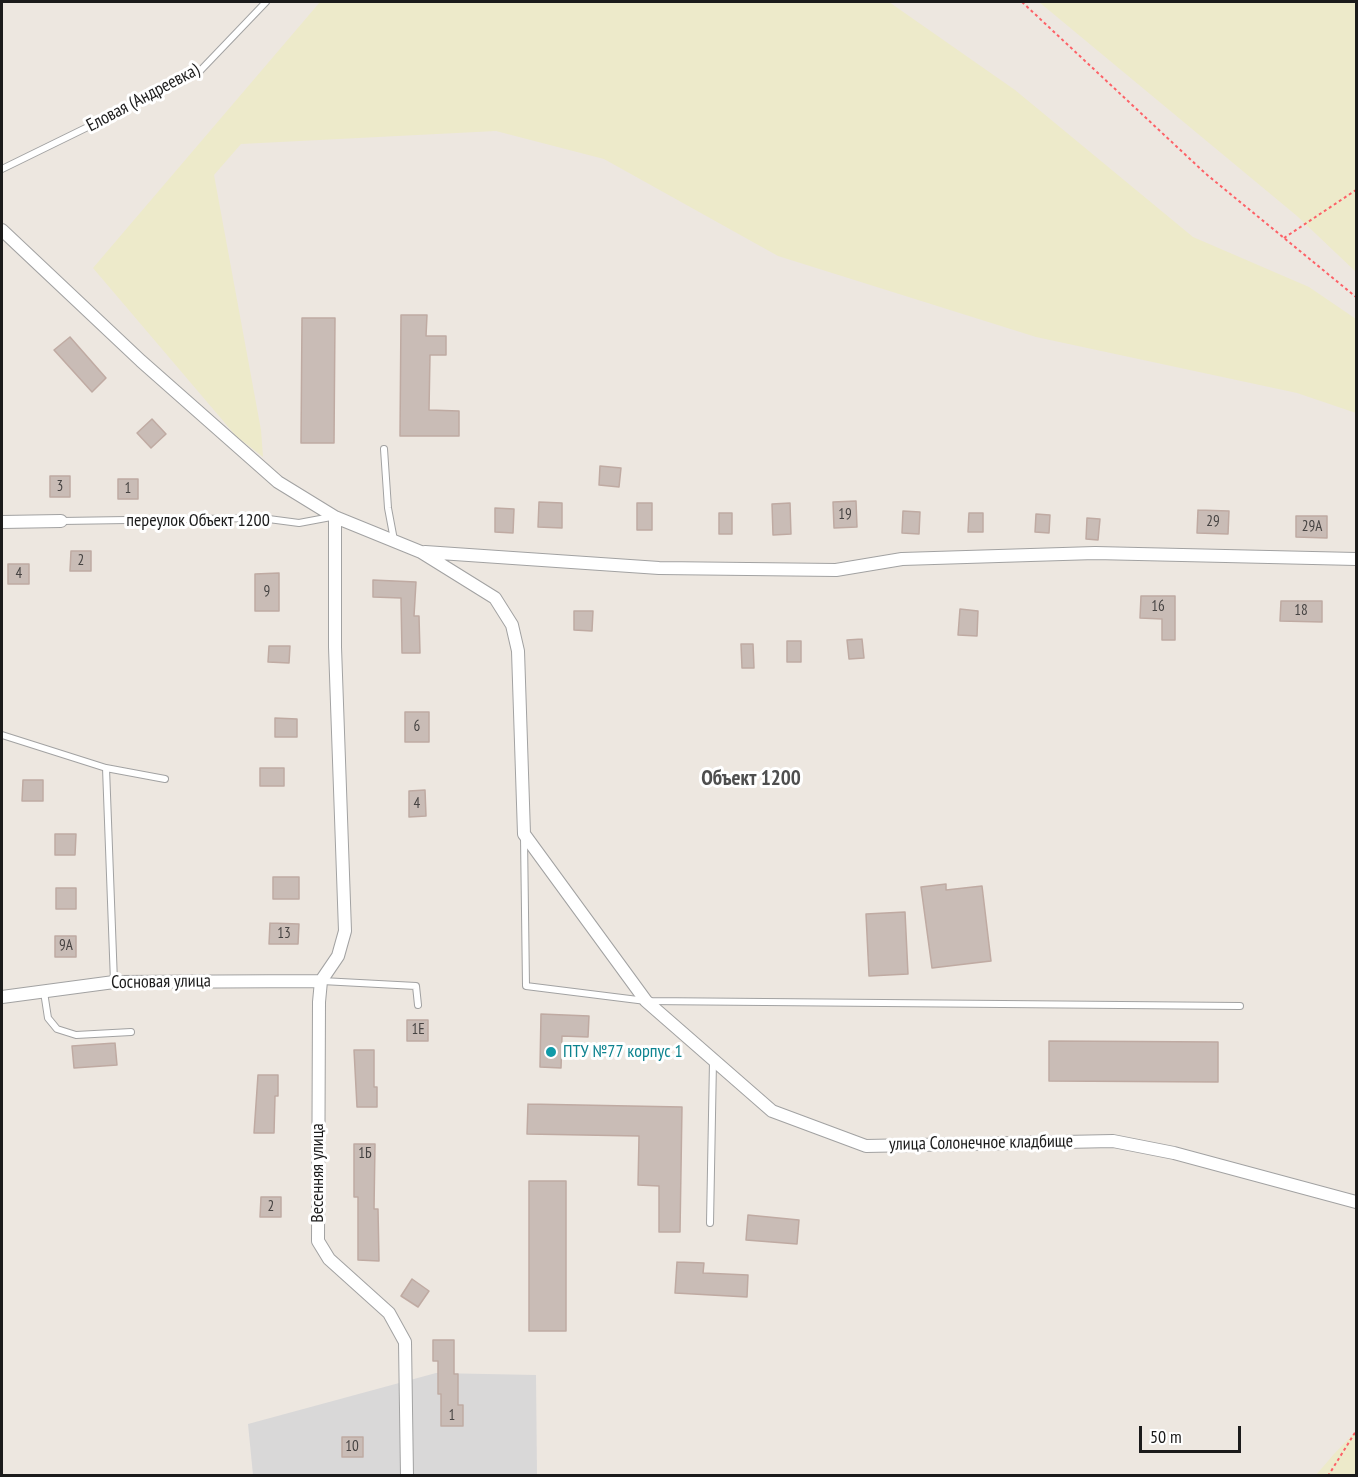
<!DOCTYPE html>
<html>
<head>
<meta charset="utf-8">
<style>
  body { margin:0 }
  #map { position:relative; width:1358px; height:1477px; overflow:hidden; background:#ede7e0; font-family:"PT Sans Narrow",sans-serif }
  canvas { display:block }
  .frame { position:absolute; inset:0; border:3px solid #1b1b1b; pointer-events:none }
  .scale { position:absolute; left:1139px; top:1426px; width:102px; height:27px; box-sizing:border-box; border:3px solid #1b1b1b; border-top:0; padding-left:8px; font-size:18px; line-height:21px; white-space:nowrap; color:#1b1b1b; -webkit-text-stroke:4px #fff; paint-order:stroke }
</style>
</head>
<body>
<div id="map">
<canvas width="1358" height="1477"></canvas>
<div class="frame"></div>
<div class="scale">50 m</div>
</div>
<script>
const c = document.querySelector('canvas').getContext('2d');
c.lineJoin = 'round';
function fill(path, color) {
  c.fillStyle = color;
  c.fill(path, 'evenodd');
}
function toPath(rows) {
  const path = new Path2D();
  for (const r of rows) {
    path.moveTo(r[0], r[1]);
    for (let i = 2; i < r.length; i += 2) path.lineTo(r[i], r[i + 1]);
  }
  return path;
}
function trace(path, color, width, dash) {
  c.strokeStyle = color;
  c.lineWidth = width;
  c.lineCap = dash ? 'butt' : 'round';
  c.setLineDash(dash || []);
  c.stroke(path);
}
function drawText(font, color, halo, rows, align = 'center') {
  c.font = font + ' "PT Sans Narrow",sans-serif';
  c.lineWidth = 6;
  c.setLineDash([]);
  c.textBaseline = 'middle';
  c.strokeStyle = halo;
  c.fillStyle = color;
  for (const [text, x, y, turn = 0] of rows) {
    c.save();
    c.translate(x, y);
    c.rotate((+turn || 0) * Math.PI / 180);
    c.textAlign = isNaN(turn) ? turn : align;
    if (halo) c.strokeText(text, 0, 0);
    c.fillText(text, 0, 0);
    c.restore();
  }
}
fill(toPath([
  [436,1373,536,1375,537,1475,253,1475,248,1424]
]), '#d9d8d8');
fill(toPath([
  [320,2,889,2,1015,90,1193,237,1309,287,1356,319,1356,413,1297,393,1036,337,778,256,604,159,496,131,241,144,214,175,261,430,263,457,236,436,93,268],
  [1039,2,1356,2,1356,272,1297,216],
  [1356,1431,1356,1475,1316,1475,1334,1454]
]), '#edeaca');
const building = toPath([
  [401,315,427,315,426,336,446,336,446,355,430,355,429,410,459,411,459,436,400,436,401,315],
  [302,318,335,318,334,443,301,443,302,318],
  [70,337,106,378,92,392,54,350,70,337],
  [152,419,166,434,151,448,137,433,152,419],
  [600,466,621,468,619,487,599,485,600,466],
  [50,476,70,476,70,497,50,497,50,476],
  [118,479,138,479,138,499,118,499,118,479],
  [856,501,857,527,834,528,833,502,856,501],
  [539,502,562,503,562,528,538,527,539,502],
  [637,503,652,503,652,530,637,530,637,503],
  [790,503,791,534,773,535,772,504,790,503],
  [495,508,514,509,513,533,495,532,495,508],
  [1198,510,1229,511,1228,534,1197,533,1198,510],
  [903,511,920,512,919,534,902,533,903,511],
  [719,513,732,513,732,534,719,534,719,513],
  [969,513,983,513,983,532,968,532,969,513],
  [1036,514,1050,515,1049,533,1035,532,1036,514],
  [1296,516,1327,516,1327,538,1296,537,1296,516],
  [1087,518,1100,519,1098,540,1086,539,1087,518],
  [71,551,91,551,91,571,70,571,71,551],
  [8,564,29,564,29,584,8,584,8,564],
  [279,573,279,611,255,611,255,574,279,573],
  [373,580,416,582,414,616,419,616,420,653,402,653,401,598,373,597,373,580],
  [1141,596,1175,596,1175,640,1162,640,1162,619,1140,618,1141,596],
  [1281,601,1322,601,1322,622,1280,621,1281,601],
  [960,609,978,611,977,636,958,635,960,609],
  [574,611,593,611,592,631,574,630,574,611],
  [862,639,864,658,849,659,847,640,862,639],
  [787,641,801,641,801,662,787,662,787,641],
  [741,644,753,644,754,668,742,668,741,644],
  [269,646,290,646,289,663,268,662,269,646],
  [405,712,429,712,429,742,405,742,405,712],
  [275,718,297,719,297,737,275,737,275,718],
  [260,768,284,768,284,786,260,786,260,768],
  [23,780,43,780,43,801,22,801,23,780],
  [425,790,426,816,409,817,409,791,425,790],
  [55,834,76,834,75,855,55,855,55,834],
  [273,877,299,877,299,899,273,899,273,877],
  [946,884,946,890,982,886,991,961,932,968,921,887,946,884],
  [56,888,76,888,76,909,56,909,56,888],
  [905,912,908,974,869,976,866,914,905,912],
  [270,923,299,924,298,944,269,944,270,923],
  [55,936,76,936,76,957,55,957,55,936],
  [541,1014,589,1016,588,1037,562,1036,561,1068,540,1067,541,1014],
  [407,1020,428,1020,428,1041,407,1041,407,1020],
  [1049,1041,1218,1042,1218,1082,1049,1081,1049,1041],
  [115,1043,117,1065,74,1068,72,1046,115,1043],
  [354,1050,374,1050,374,1087,377,1087,377,1107,357,1107,354,1050],
  [258,1075,278,1075,278,1096,275,1096,274,1133,254,1133,258,1075],
  [528,1104,682,1107,680,1232,659,1232,659,1186,638,1185,639,1136,527,1134,528,1104],
  [354,1144,375,1144,374,1209,378,1209,379,1261,358,1260,358,1197,354,1197,354,1144],
  [529,1181,566,1181,566,1331,529,1331,529,1181],
  [261,1197,281,1197,281,1217,260,1217,261,1197],
  [748,1215,799,1220,797,1244,746,1240,748,1215],
  [677,1262,704,1263,703,1273,748,1275,747,1297,675,1293,677,1262],
  [412,1279,429,1291,418,1307,401,1296,412,1279],
  [433,1340,454,1340,454,1374,458,1374,458,1405,463,1405,463,1426,441,1426,441,1394,438,1394,438,1361,433,1361,433,1340],
  [342,1437,363,1437,363,1457,342,1457,342,1437]
]);
fill(building, '#c9bcb6');
trace(building, '#bfaaa2', 1.5);
const lane = toPath([
  [2,169,198,73,266,2],
  [384,449,388,508,394,540],
  [61,521,261,518,299,523,331,517],
  [2,735,106,768,114,982],
  [106,768,165,779],
  [524,837,526,986,646,1001,1240,1006],
  [322,981,416,986,418,1005],
  [44,992,48,1018,57,1029,76,1035,131,1032],
  [710,1223,713,1061]
]);
const street = toPath([
  [2,230,141,361,278,482,335,517,421,552,495,598,512,625,518,651,524,834,646,1001,772,1111,866,1146,1113,1141,1174,1153,1356,1202],
  [335,517,335,647,345,931,338,956,321,981,319,1002,318,1241,329,1259,389,1313,405,1342,407,1476],
  [2,522,61,521],
  [425,552,659,568,836,570,902,559,1095,553,1356,559],
  [2,997,114,982,321,981]
]);
trace(lane, '#a2a2a2', 8);
trace(street, '#a2a2a2', 14);
trace(toPath([
  [1022,2,1206,174,1356,297],
  [1284,238,1356,190],
  [1328,1476,1356,1431]
]), '#fd6167', 2, [3, 3]);
trace(lane, '#fff', 6);
trace(street, '#fff', 12);
for (const [x, y, r, color] of [
  [551,1052,6,"#0f9aa8"]
]) {
  const dot = new Path2D();
  dot.arc(x, y, r, 0, 2 * Math.PI);
  c.fillStyle = color;
  c.fill(dot);
  trace(dot, '#fff', 2);
}
drawText('15px', '#464342', null, [
  ["3",60,487],
  ["1",128,489],
  ["19",845,515],
  ["29",1213,522],
  ["29А",1312,527],
  ["2",81,561],
  ["4",19,574],
  ["9",267,592],
  ["16",1158,607],
  ["18",1301,611],
  ["6",417,727],
  ["4",417,804],
  ["13",284,934],
  ["9А",66,946],
  ["1Е",418,1030],
  ["1Б",365,1154],
  ["2",271,1207],
  ["1",452,1416],
  ["10",352,1447]
]);
drawText('18px', '#1b1b1b', '#fff', [
  ["Еловая (Андреевка)",143,98,-28],
  ["переулок Объект 1200",198,521],
  ["Сосновая улица",161,982,-1],
  ["улица Солонечное кладбище",981,1143,-1],
  ["Весенняя улица",318,1173,-90]
]);
drawText('18px', '#0d838f', '#fff', [
  ["ПТУ №77 корпус 1",563,1052]
], 'left');
drawText('bold 21px', '#4e4e4e', '#fff', [
  ["Объект 1200",751,779]
]);
</script>
</body>
</html>
